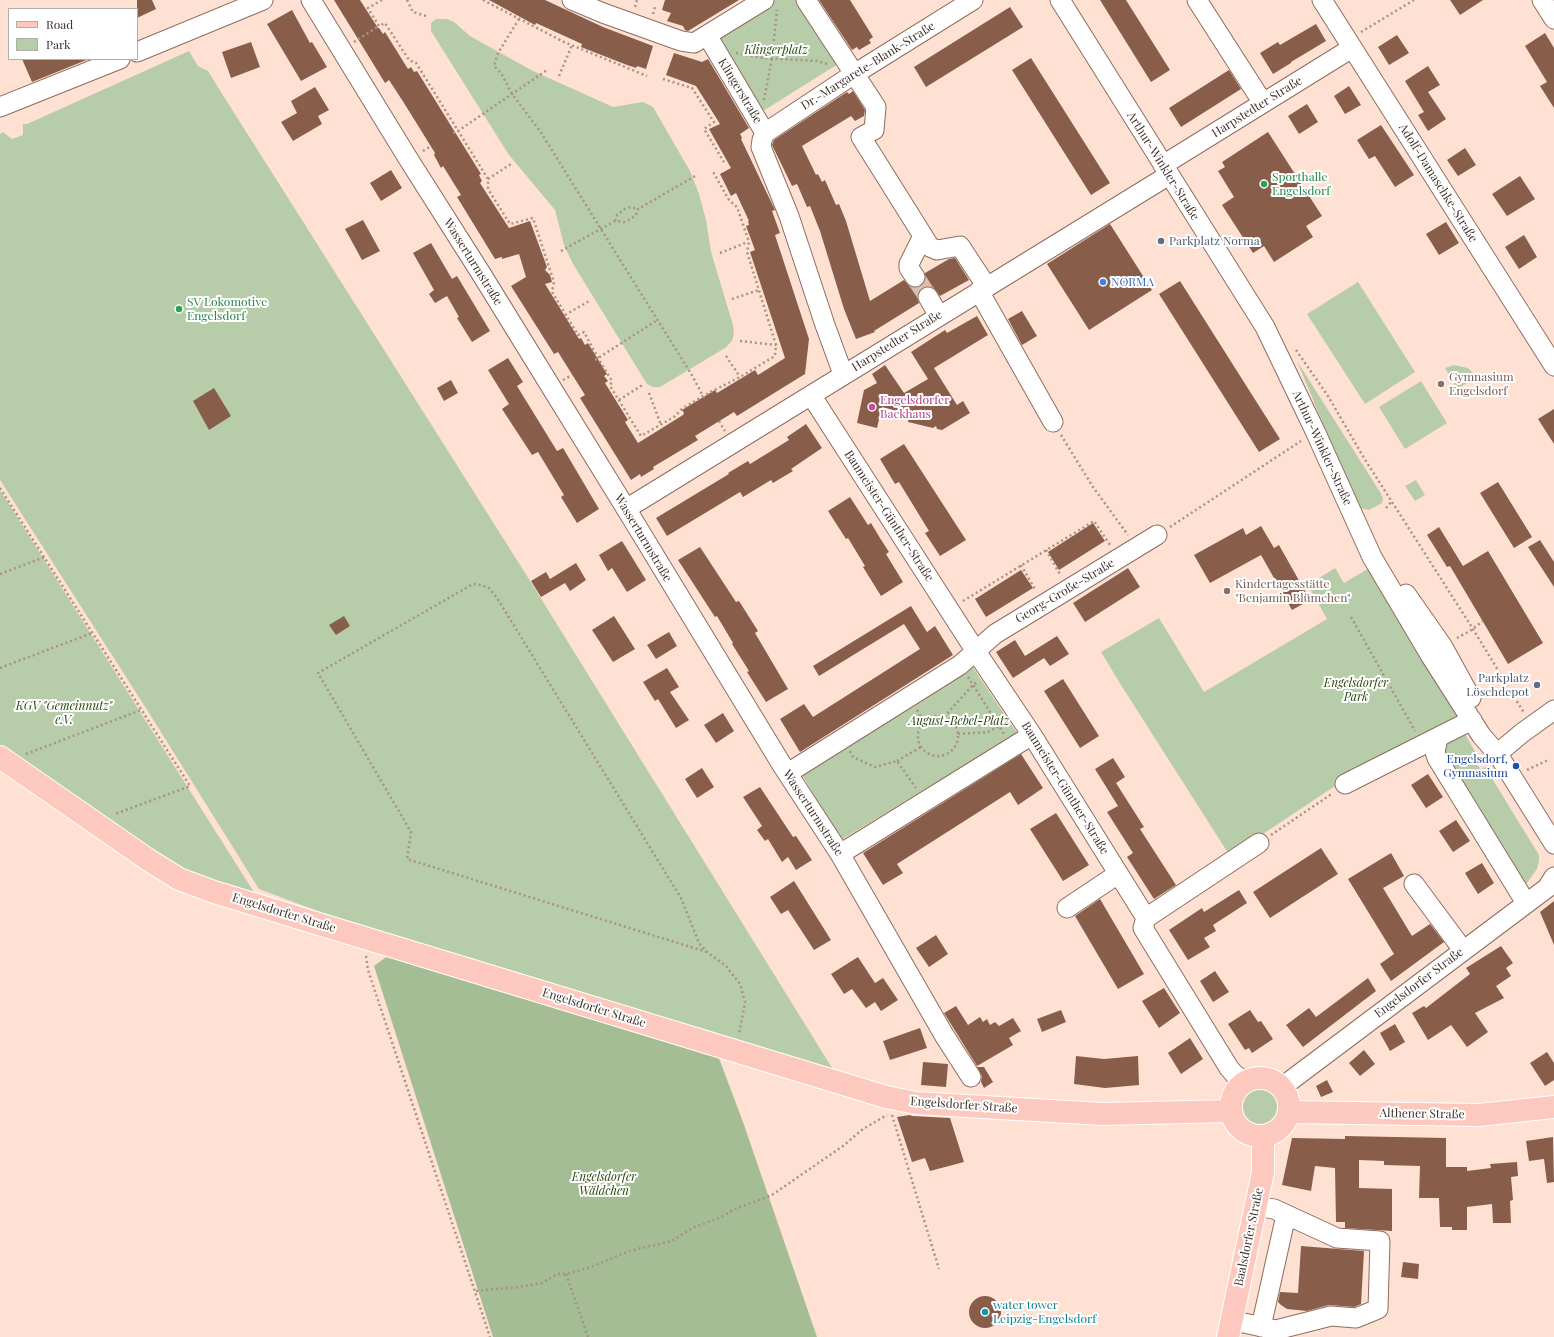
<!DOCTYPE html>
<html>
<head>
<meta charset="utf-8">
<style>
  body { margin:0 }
  #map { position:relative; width:1554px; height:1337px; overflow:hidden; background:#ffe1d3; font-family:"Playfair Display",serif }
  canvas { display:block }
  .legend { position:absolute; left:8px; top:8px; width:130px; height:52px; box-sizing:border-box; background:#fff; border:1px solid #b3adaa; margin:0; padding:5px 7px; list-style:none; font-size:12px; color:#40312b }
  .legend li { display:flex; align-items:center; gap:8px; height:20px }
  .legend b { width:20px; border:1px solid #b3adaa }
</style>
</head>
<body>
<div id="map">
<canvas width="1554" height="1337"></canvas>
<ul class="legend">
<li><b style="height:5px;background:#fdc9be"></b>Road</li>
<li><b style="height:11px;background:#b7cda9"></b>Park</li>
</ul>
</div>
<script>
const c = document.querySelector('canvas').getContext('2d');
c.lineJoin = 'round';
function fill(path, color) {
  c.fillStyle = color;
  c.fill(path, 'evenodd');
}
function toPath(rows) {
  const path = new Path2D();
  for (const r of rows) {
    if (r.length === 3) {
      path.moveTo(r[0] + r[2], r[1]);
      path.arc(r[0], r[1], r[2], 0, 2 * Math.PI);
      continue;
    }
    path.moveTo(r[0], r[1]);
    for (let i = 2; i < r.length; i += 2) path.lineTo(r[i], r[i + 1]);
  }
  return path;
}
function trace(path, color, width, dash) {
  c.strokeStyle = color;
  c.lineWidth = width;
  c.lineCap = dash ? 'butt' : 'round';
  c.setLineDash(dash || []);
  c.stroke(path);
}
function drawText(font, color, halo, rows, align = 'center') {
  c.font = font + ' "Playfair Display",serif';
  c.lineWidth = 4;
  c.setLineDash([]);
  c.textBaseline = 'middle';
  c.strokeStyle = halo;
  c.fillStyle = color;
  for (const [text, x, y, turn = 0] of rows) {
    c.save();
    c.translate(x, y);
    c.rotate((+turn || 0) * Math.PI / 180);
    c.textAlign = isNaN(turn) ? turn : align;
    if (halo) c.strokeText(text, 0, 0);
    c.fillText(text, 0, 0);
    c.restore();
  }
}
fill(toPath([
  [772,0,796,0,838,64,763,111,715,37],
  [436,19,447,19,454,22,470,36,531,70,613,107,643,102,653,107,690,171,699,194,706,220,711,252,733,325,734,334,732,341,725,348,660,387,653,387,647,384,573,264,564,245,555,210,509,155,431,31,431,23],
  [189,51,198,66,208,71,221,92,527,576,834,1071,328,915,259,889,149,713,0,480,0,134,3,132,12,139,23,135,23,124,27,124],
  [1358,282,1415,372,1365,404,1307,314],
  [1297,361,1380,492,1383,498,1382,503,1369,510,1359,508,1355,501],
  [1454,365,1468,368,1477,377,1457,389,1445,368],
  [1421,381,1447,423,1405,449,1379,407],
  [1416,480,1425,495,1415,501,1405,486],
  [0,490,257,897,191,875,143,846,0,748],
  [1371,567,1464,718,1341,782,1230,856,1121,685,1101,652,1159,618,1204,692,1327,619,1308,585,1335,568,1344,583],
  [972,666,1017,733,841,840,801,773],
  [1463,731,1479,758,1475,761,1481,770,1485,767,1539,855,1539,861,1537,869,1527,883,1520,887,1442,758,1443,741],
  [1260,1106,19]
]), '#b7cda9');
fill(toPath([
  [389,955,717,1053,743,1122,817,1337,493,1337,374,966]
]), '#a5bd94');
fill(toPath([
  [137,0,152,0,156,9,137,18],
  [334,0,360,0,378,28,379,28,383,34,385,32,408,69,411,67,414,72,417,71,481,174,479,175,482,181,480,183,509,228,530,221,547,267,545,270,550,275,552,282,545,284,579,339,581,338,585,345,588,343,607,374,604,376,608,381,605,383,628,420,625,422,638,443,683,415,684,413,682,410,715,390,717,393,755,370,758,375,785,358,750,252,755,250,746,226,749,225,748,221,749,221,736,193,731,196,720,174,731,168,709,129,720,124,696,86,666,75,674,53,702,62,708,59,749,128,740,134,742,138,741,139,775,210,772,211,780,233,775,235,809,339,805,374,737,416,734,412,695,436,698,440,653,467,654,469,641,477,640,474,631,480,580,398,585,395,558,352,554,354,511,286,526,277,519,254,502,259,502,257,495,259,457,197,461,195,443,166,441,168,434,155,435,153,404,103,389,80,385,83],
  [489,0,545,0,603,27,653,46,646,69,637,66,636,68,627,65,581,47,582,44,536,23,535,25],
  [665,0,739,0,688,31,685,30,683,26,667,21,671,13,662,10],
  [819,0,850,0,873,37,869,40,871,43,859,50,857,47,852,50],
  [1100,0,1126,0,1170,70,1151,82],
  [1450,0,1483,0,1460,15],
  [1010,7,1023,27,926,87,914,67],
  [292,10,310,43,312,42,327,67,301,81,267,24],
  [1316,24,1326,41,1291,62,1291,63,1273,74,1260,53,1278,42,1280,45],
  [1545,33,1554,48,1554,108,1540,86,1547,82,1525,46],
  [1397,35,1409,53,1389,65,1378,47],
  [251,42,260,67,231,78,222,52],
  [1031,58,1110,183,1091,195,1012,70],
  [22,59,89,59,32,82],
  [1428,66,1440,85,1428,92,1446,119,1428,131,1418,115,1424,112,1405,81],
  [1229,70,1241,89,1181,127,1169,108],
  [1349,86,1361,105,1345,114,1334,96],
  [315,87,329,110,318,116,322,124,293,141,281,122,297,113,291,101],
  [853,91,865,110,864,116,855,121,851,116,802,146,816,175,818,174,822,182,825,180,836,205,839,204,846,221,870,301,904,280,910,287,915,288,921,286,925,282,925,273,949,259,955,258,969,280,940,296,933,287,928,286,923,287,919,291,917,297,919,303,874,331,875,332,856,339,844,309,820,231,810,206,807,207,797,184,792,186,772,145,774,140,847,92,849,94],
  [1307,104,1318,122,1299,134,1288,116],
  [1381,125,1414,175,1395,187,1375,156,1369,159,1357,140],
  [1268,132,1322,216,1306,226,1313,237,1274,262,1264,246,1253,253,1222,205,1234,197,1218,171,1225,167,1222,162],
  [1465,148,1476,165,1458,176,1447,160],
  [391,170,402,188,381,201,370,183],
  [1520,176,1535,199,1507,216,1492,194],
  [363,220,380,251,362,260,345,229],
  [1446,222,1459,243,1439,255,1426,234],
  [1110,224,1152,290,1089,330,1047,264],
  [1524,235,1537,257,1519,269,1505,247],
  [431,243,452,279,457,276,490,331,472,342,457,318,459,317,447,296,435,303,429,294,434,290,413,253],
  [1180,281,1280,439,1259,452,1159,294],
  [1022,311,1037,336,1022,345,1008,319],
  [977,316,988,335,934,368,957,405,963,401,970,413,942,430,937,429,936,426,933,428,908,422,909,414,882,407,877,428,857,423,864,390,877,383,872,374,885,365,904,393,928,379,911,352,945,330,947,333],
  [508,358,523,382,517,386,557,451,563,448,599,509,577,523,561,497,564,495,538,452,532,455,502,409,509,404,488,370],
  [451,380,458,393,444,401,437,388],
  [214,388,231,416,209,430,193,401],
  [1554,409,1554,444,1538,419],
  [806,424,822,448,791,469,793,471,773,483,771,480,743,497,740,492,667,536,656,518,729,474,728,473,748,461,750,464,789,440,787,437],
  [904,444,966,540,940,556,925,533,929,531,899,482,895,484,880,459],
  [1498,482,1532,537,1514,548,1480,493],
  [850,497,868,525,871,523,880,538,889,552,886,554,903,582,881,596,863,567,865,566,848,538,846,539,828,511],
  [1093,523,1105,541,1059,570,1048,552],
  [1261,526,1274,548,1279,545,1310,600,1292,610,1261,555,1210,583,1194,555,1243,528,1246,535],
  [1439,527,1463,566,1488,551,1543,643,1508,664,1450,566,1447,567,1427,535],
  [1540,540,1554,562,1554,587,1528,547],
  [622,541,646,580,627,592,612,568,608,571,599,555],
  [700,547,736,602,739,601,758,631,755,633,788,689,766,702,747,672,749,671,732,644,733,643,717,616,715,617,678,560],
  [576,563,586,580,570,591,565,583,541,597,531,581,546,572,550,579],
  [1128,568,1140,587,1085,622,1073,603],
  [1021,570,1033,588,986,617,975,599],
  [911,606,927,632,935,626,953,655,800,752,780,719,804,704,813,717,920,649,904,624,819,676,813,666],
  [344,616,350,626,336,635,329,625],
  [614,616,635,649,613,662,592,630],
  [669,632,677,646,656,659,647,645],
  [1057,636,1069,654,1050,666,1044,658,1013,678,996,652,1015,640,1025,656],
  [667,668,679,687,670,692,689,720,676,728,658,699,655,701,643,682],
  [1063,679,1099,736,1080,748,1044,691],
  [723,713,734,731,716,743,704,725],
  [1021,754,1043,788,1018,805,1010,792,897,864,903,873,883,885,863,853],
  [1113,758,1125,777,1116,783,1144,827,1140,829,1176,885,1154,899,1127,857,1133,853,1107,812,1118,806,1095,769],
  [702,768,714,787,697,798,685,779],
  [1428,774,1443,797,1426,808,1411,785],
  [760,787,793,837,796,836,812,860,796,870,788,857,782,862,768,839,765,841,757,830,762,826,743,797],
  [1056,813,1089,865,1063,881,1030,829],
  [1456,820,1470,841,1453,852,1439,831],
  [1321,848,1338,874,1270,918,1253,892],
  [1391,853,1404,876,1383,888,1412,936,1430,924,1444,942,1391,981,1380,964,1394,954,1348,879],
  [1482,863,1494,883,1478,894,1465,873],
  [794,881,831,940,814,950,788,910,781,914,770,897],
  [1239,890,1247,903,1213,925,1216,931,1204,938,1210,947,1188,960,1169,930,1202,908,1204,912],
  [1100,899,1144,974,1118,989,1075,916],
  [1554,901,1554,945,1540,912],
  [936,935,948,954,929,967,916,948],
  [1501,946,1513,963,1506,968,1511,976,1496,986,1504,998,1475,1013,1488,1032,1467,1047,1451,1025,1428,1040,1412,1013,1424,1006,1426,1008,1470,974,1466,968],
  [858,957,875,983,883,978,898,1000,881,1011,875,1002,866,1008,852,989,844,994,831,974],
  [1215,971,1229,992,1213,1002,1200,981],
  [1368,978,1376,991,1303,1047,1286,1025,1309,1008,1316,1017],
  [1164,988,1180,1013,1159,1028,1142,1001],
  [956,1006,968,1025,980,1017,983,1022,987,1019,990,1025,995,1022,999,1026,1013,1018,1021,1031,1009,1038,1013,1045,977,1066,944,1013],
  [1061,1010,1066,1022,1042,1032,1037,1019],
  [1250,1010,1258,1022,1261,1021,1273,1039,1252,1053,1249,1048,1245,1050,1228,1024],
  [1395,1024,1405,1042,1390,1051,1380,1033],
  [920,1028,927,1048,890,1060,883,1041],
  [1190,1038,1203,1059,1181,1074,1168,1053],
  [1364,1050,1375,1064,1360,1076,1349,1063],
  [1547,1052,1554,1063,1554,1080,1545,1086,1530,1063],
  [1076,1056,1104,1059,1138,1056,1139,1085,1105,1088,1074,1084],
  [923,1062,948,1064,946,1087,921,1085],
  [977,1067,984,1067,993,1082,984,1088,981,1082,982,1076],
  [1327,1080,1333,1092,1321,1097,1316,1086],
  [910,1115,912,1116,950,1118,964,1162,930,1171,925,1158,912,1162,897,1117],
  [1345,1136,1446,1138,1446,1167,1467,1167,1467,1171,1491,1168,1490,1164,1517,1162,1518,1176,1511,1177,1513,1200,1510,1201,1511,1223,1493,1223,1492,1204,1467,1207,1467,1230,1452,1230,1452,1227,1440,1227,1439,1198,1419,1198,1420,1166,1384,1165,1384,1161,1359,1160,1359,1188,1392,1189,1392,1231,1345,1228,1345,1222,1336,1222,1335,1168,1315,1166,1311,1191,1282,1185,1292,1138,1345,1139],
  [1553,1137,1554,1182,1547,1183,1544,1159,1529,1161,1526,1141],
  [1301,1246,1364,1251,1361,1304,1354,1307,1329,1305,1307,1311,1287,1309,1281,1305,1278,1302,1280,1292,1298,1293],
  [1403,1262,1419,1264,1418,1279,1401,1277],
  [985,1312,16]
]), '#885e4b');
trace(toPath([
  [915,277,928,297]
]), '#d9beb1', 19, [19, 10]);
const minor = toPath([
  [311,0,409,160,482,275,633,520,782,765,840,854,944,1035,971,1077],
  [572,0,603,13,681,41,694,43,707,35,765,133,762,140,761,147,789,216,825,325,843,374],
  [806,0,876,107,874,130,861,137,930,247,937,250,960,246,987,287],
  [1060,0,1265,327,1315,431,1372,557,1430,655,1481,735,1499,756,1554,844],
  [1197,0,1263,103],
  [1322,0,1554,366],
  [1542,0,1554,19],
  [707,35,764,0],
  [137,52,263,0],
  [0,107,120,59],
  [765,133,848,78,973,0],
  [1163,165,1352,48],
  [915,277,909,268,909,264,923,236],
  [979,291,1053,422],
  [928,297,939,316],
  [811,395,975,650,1032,735,1146,918,1143,928,1229,1068,1235,1075,1245,1081],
  [626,509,1169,175],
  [1406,594,1443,647,1471,698],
  [1438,738,1435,752,1437,758,1526,903],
  [1497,754,1522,733,1554,710],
  [788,773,960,665,995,634,1157,535],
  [1345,784,1472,720],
  [840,854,1032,735],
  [1414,884,1463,950],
  [1067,908,1118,874],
  [1146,918,1259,843],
  [1282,1087,1547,888,1554,877],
  [1231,1323,1244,1323,1276,1330,1331,1316,1356,1318,1378,1309,1380,1241,1337,1238,1274,1209,1255,1206],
  [1261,1327,1286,1215]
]);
const major = toPath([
  [0,757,150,861,179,879,214,892,886,1097,916,1103,1102,1114,1231,1111],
  [1260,1107,29],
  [1289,1112,1479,1115,1554,1107],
  [1228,1337,1263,1172,1263,1136]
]);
trace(minor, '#8e6d5e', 21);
trace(major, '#fff', 24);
trace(toPath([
  [382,0,368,8,379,26,385,23,409,60,416,63,488,179,488,189,510,224,533,218,554,282,552,292,578,335,584,332,598,358,612,381,610,386,641,436,674,417,682,409,703,396,740,377,775,356,776,345,747,252,749,242,737,207,729,200,712,170],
  [407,0,413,12,426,16],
  [483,0,564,42,647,76],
  [635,7,637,0],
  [653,14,655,7],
  [519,19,498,53,494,66,501,73,512,94,540,131,693,377,705,400],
  [1361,32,1414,0],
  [354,42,379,26],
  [736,53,763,58,817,61,828,64],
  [559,76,572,45],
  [663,79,692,88,714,122,704,129,724,162],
  [764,100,772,58,777,10],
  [453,133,458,131,547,70],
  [423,151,431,146],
  [488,179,511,164],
  [615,221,617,215,625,209,631,207,638,209],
  [561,251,615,221,624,222,631,219,636,215,638,209,697,175],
  [720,253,748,242],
  [732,299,759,290],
  [565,315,591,300],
  [740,341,776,345],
  [1296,350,1328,396,1364,458,1473,629,1524,713],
  [726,356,740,377],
  [595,360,656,321],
  [563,380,572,375],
  [649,393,661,425],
  [619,400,644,384],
  [719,421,725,431],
  [1061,435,1093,487,1128,535],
  [0,488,190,786,115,814],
  [1386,508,1392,501],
  [1170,527,1301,441],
  [1046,550,1061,576],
  [1021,565,1036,591],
  [0,574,45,557],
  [963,601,1094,521,1110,545],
  [1351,617,1415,731],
  [1457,638,1470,631,1483,621],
  [0,668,92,633],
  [968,677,1004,734],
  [917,710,924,722],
  [938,736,20],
  [944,717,973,685,978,682],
  [958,734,988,732,1005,723],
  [850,751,853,757,875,767,897,761,916,788],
  [26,754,141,710],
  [897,761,921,747],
  [1527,770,1548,760],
  [1271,835,1333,793],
  [707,952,407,859,411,832,318,673,473,584,481,585,489,588,497,598,681,898,699,943,707,952,726,966,740,984,745,1002,739,1035],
  [366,956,368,970,490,1337],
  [892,1115,939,1269],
  [1281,1136,1290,1130],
  [566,1274,588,1337],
  [476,1291,518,1287,542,1283,557,1274,566,1274,591,1267,629,1251,672,1241,692,1228,717,1219,735,1209,772,1195,843,1146,863,1129,887,1115]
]), '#a89186', 2.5, [2, 3]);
trace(minor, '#fff', 19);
trace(major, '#fdc9be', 22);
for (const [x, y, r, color] of [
  [1264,184,4,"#2e9e5b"],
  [1161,241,4,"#5c6f8a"],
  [1103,282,4,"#3f7fe0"],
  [179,309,4,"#2e9e5b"],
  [1441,384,4,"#8d6e63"],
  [872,407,4,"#d1479c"],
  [1227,591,4,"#8d6e63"],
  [1537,685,4,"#5c6f8a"],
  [1516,766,4,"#1a4fb4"],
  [985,1312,4,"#0f9aa8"]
]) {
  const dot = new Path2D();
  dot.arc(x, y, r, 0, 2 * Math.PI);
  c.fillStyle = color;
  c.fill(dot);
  trace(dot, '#fff', 1.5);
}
drawText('italic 12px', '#29470b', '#fff', [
  ["Klingerplatz",776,50],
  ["Engelsdorfer",1356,683],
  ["Park",1356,697],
  ["KGV \"Gemeinnutz\"",64,706],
  ["e.V.",64,720],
  ["August-Bebel-Platz",959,721],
  ["Engelsdorfer",604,1177],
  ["Wäldchen",604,1191]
]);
drawText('12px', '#40312b', '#fff', [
  ["Dr.-Margarete-Blank-Straße",868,66,-32],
  ["Klingerstraße",740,91,59],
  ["Harpstedter Straße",1257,107,-32],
  ["Arthur-Winkler-Straße",1163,166,58],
  ["Adolf-Damaschke-Straße",1438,183,58],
  ["Wasserturmstraße",473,262,58],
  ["Harpstedter Straße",897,341,-32],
  ["Arthur-Winkler-Straße",1322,448,65],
  ["Baumeister-Günther-Straße",889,516,57],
  ["Wasserturmstraße",643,538,59],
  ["Georg-Große-Straße",1065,591,-31],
  ["Baumeister-Günther-Straße",1065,788,58],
  ["Wasserturmstraße",813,813,57],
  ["Engelsdorfer Straße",284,913,17],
  ["Engelsdorfer Straße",1419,983,-37],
  ["Engelsdorfer Straße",594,1008,17],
  ["Engelsdorfer Straße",964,1105,4],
  ["Althener Straße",1422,1114,1],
  ["Baalsdorfer Straße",1249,1237,-78]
]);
drawText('12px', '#27864d', '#fff', [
  ["Sporthalle",1272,177],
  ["Engelsdorf",1272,191],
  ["SV Lokomotive",187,302],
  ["Engelsdorf",187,316]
], 'left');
drawText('12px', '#4e5e75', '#fff', [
  ["Parkplatz Norma",1169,241],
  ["Parkplatz",1529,678,"right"],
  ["Löschdepot",1529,692,"right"]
], 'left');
drawText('12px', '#366cbe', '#fff', [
  ["NORMA",1111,282]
], 'left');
drawText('12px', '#785e54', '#fff', [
  ["Gymnasium",1449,377],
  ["Engelsdorf",1449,391],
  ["Kindertagesstätte",1235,584],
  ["\"Benjamin Blümchen\"",1235,598]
], 'left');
drawText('12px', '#b23c85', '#fff', [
  ["Engelsdorfer",880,400],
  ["Backhaus",880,414]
], 'left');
drawText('12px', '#164399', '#fff', [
  ["Engelsdorf,",1508,759],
  ["Gymnasium",1508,773]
], 'right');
drawText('12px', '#0d838f', '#fff', [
  ["water tower",993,1305],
  ["Leipzig-Engelsdorf",993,1319]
], 'left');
</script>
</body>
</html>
